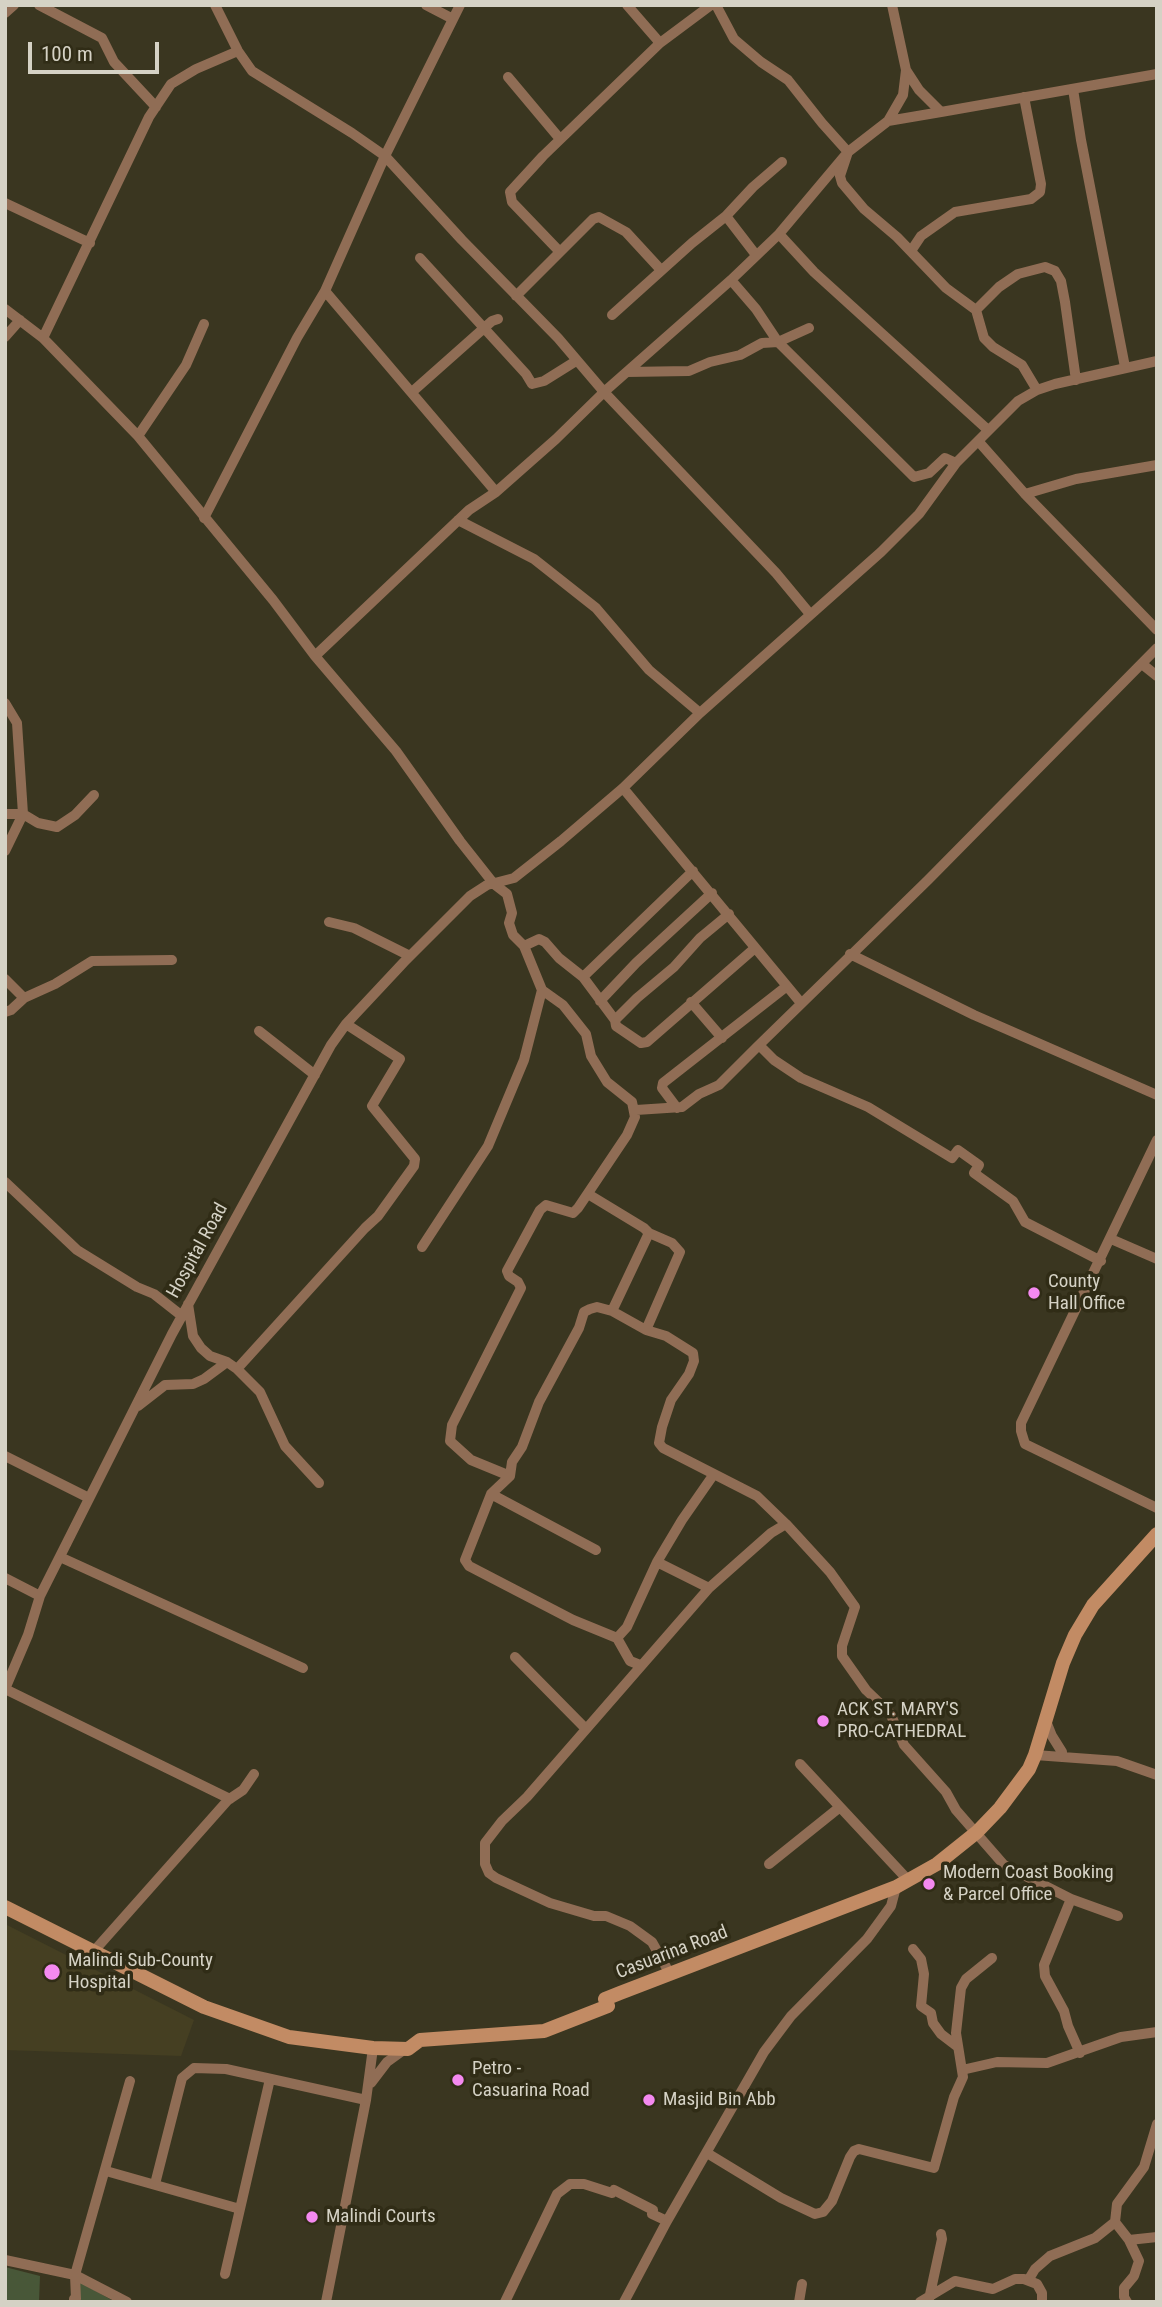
<!DOCTYPE html>
<html>
<head>
<meta charset="utf-8">
<style>
  body { margin:0 }
  #map { position:relative; width:1162px; height:2307px; overflow:hidden; background:#3a3620; font-family:"Roboto Condensed",sans-serif }
  canvas { display:block }
  .frame { position:absolute; inset:0; border:7px solid #d5d2c5; pointer-events:none }
  .scale { position:absolute; left:28px; top:42px; width:131px; height:32px; box-sizing:border-box; border:4px solid #d5d2c5; border-top:0; padding-left:9px; font-size:21px; line-height:24px; white-space:nowrap; color:#d5d2c5; -webkit-text-stroke:5px #302c16; paint-order:stroke }
</style>
</head>
<body>
<div id="map">
<canvas width="1162" height="2307"></canvas>
<div class="frame"></div>
<div class="scale">100 m</div>
</div>
<script>
const c = document.querySelector('canvas').getContext('2d');
c.lineJoin = 'round';
function fill(path, color) {
  c.fillStyle = color;
  c.fill(path, 'evenodd');
}
function toPath(rows) {
  const path = new Path2D();
  for (const r of rows) {
    path.moveTo(r[0], r[1]);
    for (let i = 2; i < r.length; i += 2) path.lineTo(r[i], r[i + 1]);
  }
  return path;
}
function trace(path, color, width, dash) {
  c.strokeStyle = color;
  c.lineWidth = width;
  c.lineCap = dash ? 'butt' : 'round';
  c.setLineDash(dash || []);
  c.stroke(path);
}
function drawText(font, color, halo, rows, align = 'center') {
  c.font = font + ' "Roboto Condensed",sans-serif';
  c.lineWidth = 7;
  c.setLineDash([]);
  c.textBaseline = 'middle';
  c.strokeStyle = halo;
  c.fillStyle = color;
  for (const [text, x, y, turn = 0] of rows) {
    c.save();
    c.translate(x, y);
    c.rotate((+turn || 0) * Math.PI / 180);
    c.textAlign = isNaN(turn) ? turn : align;
    if (halo) c.strokeText(text, 0, 0);
    c.fillText(text, 0, 0);
    c.restore();
  }
}
fill(toPath([
  [5,1924,194,2020,181,2056,5,2050]
]), '#453f22');
fill(toPath([
  [5,2267,40,2276,39,2302,5,2302],
  [80,2282,115,2302,77,2302]
]), '#485738');
trace(toPath([
  [39,5,102,38,114,62,156,107],
  [215,5,238,51,252,71,352,133,385,156,462,240,558,338,604,392,776,573,810,614],
  [426,5,453,19],
  [627,5,660,43],
  [716,5,734,39,761,62,788,80,822,123,848,152,840,176,842,183,864,209,897,237,946,288,976,310,999,287,1018,274,1045,267,1055,271,1061,281,1065,302,1076,380],
  [892,5,906,70,919,90,941,112,1157,74],
  [5,13,14,5],
  [508,77,560,139],
  [1073,89,1081,140,1125,367],
  [888,121,941,112],
  [5,203,90,243],
  [726,216,756,255],
  [779,234,814,272,988,430],
  [911,251,921,236,955,212,1031,199,1040,192,1041,184,1024,97],
  [560,252,512,202,510,192,543,156,660,43,711,5],
  [420,258,526,374,532,384,544,381,576,361],
  [731,280,756,309,778,342,914,477,929,473,945,458,956,463],
  [325,291,496,492],
  [516,296,593,219,599,217,626,232,661,270],
  [5,309,43,338,138,436,273,600,315,656,396,751,460,841,494,884,507,894,512,913,509,923,513,935,524,946,542,990,563,1005,586,1034,591,1056,607,1082,632,1102,635,1117,627,1135,578,1208,573,1213,546,1205,540,1210,507,1271,509,1276,518,1282,521,1288,452,1425,450,1441,471,1460,510,1476],
  [976,310,984,338,993,347,1022,365,1037,390],
  [612,315,692,243,726,216,753,187,782,162],
  [5,337,20,320],
  [43,338,149,117,171,84,196,69,238,51],
  [627,372,689,371,710,362,740,355,762,343,778,342,809,328],
  [412,392,492,321,498,319],
  [138,436,186,365,204,324],
  [979,442,1025,494,1157,630],
  [1025,494,1076,479,1157,465],
  [204,518,297,338,325,291,385,156,460,5],
  [458,520,534,559,596,608,649,670,700,713],
  [315,656,469,510,496,492,556,439,604,392,731,280,779,234,848,152,888,121,903,95,906,70],
  [1142,664,1157,676],
  [5,703,17,723,23,814,5,851],
  [623,788,801,1003],
  [5,814,23,814,38,823,57,827,75,815,94,795],
  [329,922,354,928,410,956],
  [524,946,539,939,545,942,559,958,583,977,615,1020,616,1026,641,1043,647,1042,755,948],
  [850,954,974,1015,1157,1095],
  [583,977,693,871],
  [5,979,24,998],
  [600,1001,636,963,712,893],
  [691,1002,722,1038],
  [5,1012,11,1010,24,998,55,984,92,961,172,960],
  [615,1020,637,998,674,967,700,938,729,914],
  [259,1031,315,1075],
  [677,1108,662,1088,663,1083,787,986],
  [636,1110,682,1107,699,1094,719,1085,759,1045],
  [1157,1140,1021,1423,1021,1431,1025,1444,1157,1508],
  [5,1182,77,1250,137,1287,154,1294,182,1316],
  [588,1194,644,1228,649,1233,672,1243,680,1252,646,1330],
  [1111,1239,1157,1259],
  [422,1247,488,1146,524,1060,542,990],
  [1101,1261,1025,1222,1013,1201,974,1173,979,1165,958,1150,952,1158,868,1107,801,1078,774,1060,759,1045,928,880,1157,648],
  [188,1304,193,1336,201,1348,210,1356,227,1362,237,1369,365,1228,378,1216,414,1166,415,1159,372,1106,400,1059,346,1024],
  [612,1311,649,1233],
  [237,1369,260,1392,285,1446,319,1483],
  [138,1406,165,1385,193,1384,204,1379,227,1362],
  [5,1456,89,1498],
  [491,1494,596,1550],
  [60,1557,303,1668],
  [657,1562,709,1588],
  [5,1578,40,1596],
  [617,1638,573,1620,469,1566,465,1560,491,1494,510,1476,512,1462,522,1447,539,1402,579,1328,584,1312,590,1309,597,1307,612,1311,646,1330,666,1336,693,1353,694,1361,689,1374,671,1400,662,1427,659,1443,663,1448,757,1496,786,1524],
  [515,1657,586,1729],
  [640,1665,630,1661,617,1638,627,1627,657,1562,682,1520,714,1474],
  [5,1689,28,1635,40,1596,172,1334,331,1045,346,1024,404,962,470,896,487,885,514,878,561,841,623,788,700,713,881,552,919,514,956,463,1018,401,1037,390,1055,384,1157,361],
  [5,1689,230,1799],
  [1046,1721,1052,1736,1062,1752],
  [1035,1755,1117,1761,1157,1775],
  [800,1764,908,1880],
  [769,1864,840,1807],
  [1071,1899,1044,1965,1045,1976,1064,2011,1068,2026,1080,2053],
  [913,1949,921,1959,924,1974,921,2006,931,2013,933,2023,941,2034,958,2047],
  [94,1951,228,1800,243,1790,254,1774],
  [670,1974,652,1942,630,1926,606,1916,594,1916,550,1903,496,1878,489,1873,485,1864,485,1843,502,1821,527,1797,709,1588,771,1533,786,1524,830,1572,855,1607,842,1646,842,1656,866,1690,890,1713,904,1745,946,1792,956,1810,1004,1865,1071,1899,1118,1916],
  [962,2070,997,2062,1047,2063,1121,2037,1157,2032],
  [371,2083,387,2062,405,2049],
  [707,2153,781,2198,815,2214,823,2212,832,2201,850,2157,854,2151,859,2149,934,2168,954,2097,963,2077,956,2033,961,1988,966,1979,992,1958],
  [106,2171,240,2209],
  [155,2184,182,2078,194,2068,226,2069,366,2100],
  [1115,2222,1129,2240,1139,2261,1134,2276,1124,2288,1124,2297,1127,2302],
  [1129,2240,1157,2237],
  [5,2260,75,2275,127,2302],
  [225,2274,270,2079],
  [1029,2279,1035,2269,1050,2256,1095,2238,1115,2222,1117,2204,1144,2167,1157,2124],
  [929,2299,942,2239,941,2234],
  [74,2302,74,2299,76,2299,75,2275,130,2081],
  [326,2302,366,2100,373,2048],
  [505,2302,557,2194,570,2184,584,2184,612,2193,614,2190,653,2210,652,2214,667,2221],
  [624,2302,667,2221,764,2052,791,2016,867,1939,891,1906,896,1887],
  [799,2302,802,2284],
  [920,2302,955,2281,993,2289,1015,2279,1024,2279,1037,2284,1042,2293,1042,2302]
]), '#906d55', 10);
trace(toPath([
  [5,1907,204,2007,289,2037,373,2048,408,2049,420,2040,544,2031,608,2006,605,1999,620,1993,896,1887,937,1864,977,1832,1000,1808,1029,1769,1035,1755,1063,1663,1075,1635,1093,1605,1157,1534]
]), '#c28b64', 14);
for (const [x, y, r, color] of [
  [1034,1293,7,"#f489f0"],
  [823,1721,7,"#f489f0"],
  [929,1884,7,"#f489f0"],
  [52,1972,9,"#f489f0"],
  [458,2080,7,"#f489f0"],
  [649,2100,7,"#f489f0"],
  [312,2217,7,"#f489f0"]
]) {
  const dot = new Path2D();
  dot.arc(x, y, r, 0, 2 * Math.PI);
  c.fillStyle = color;
  c.fill(dot);
  trace(dot, '#302c16', 2.5);
}
drawText('19px', '#d5d2c5', '#302c16', [
  ["Hospital Road",198,1251,-61],
  ["Casuarina Road",672,1953,-21]
]);
drawText('19px', '#d5d2c5', '#302c16', [
  ["County",1048,1282],
  ["Hall Office",1048,1304],
  ["ACK ST. MARY'S",837,1710],
  ["PRO-CATHEDRAL",837,1732],
  ["Modern Coast Booking",943,1873],
  ["& Parcel Office",943,1895],
  ["Malindi Sub-County",68,1961],
  ["Hospital",68,1983],
  ["Petro -",472,2069],
  ["Casuarina Road",472,2091],
  ["Masjid Bin Abb",663,2100],
  ["Malindi Courts",326,2217]
], 'left');
</script>
</body>
</html>
